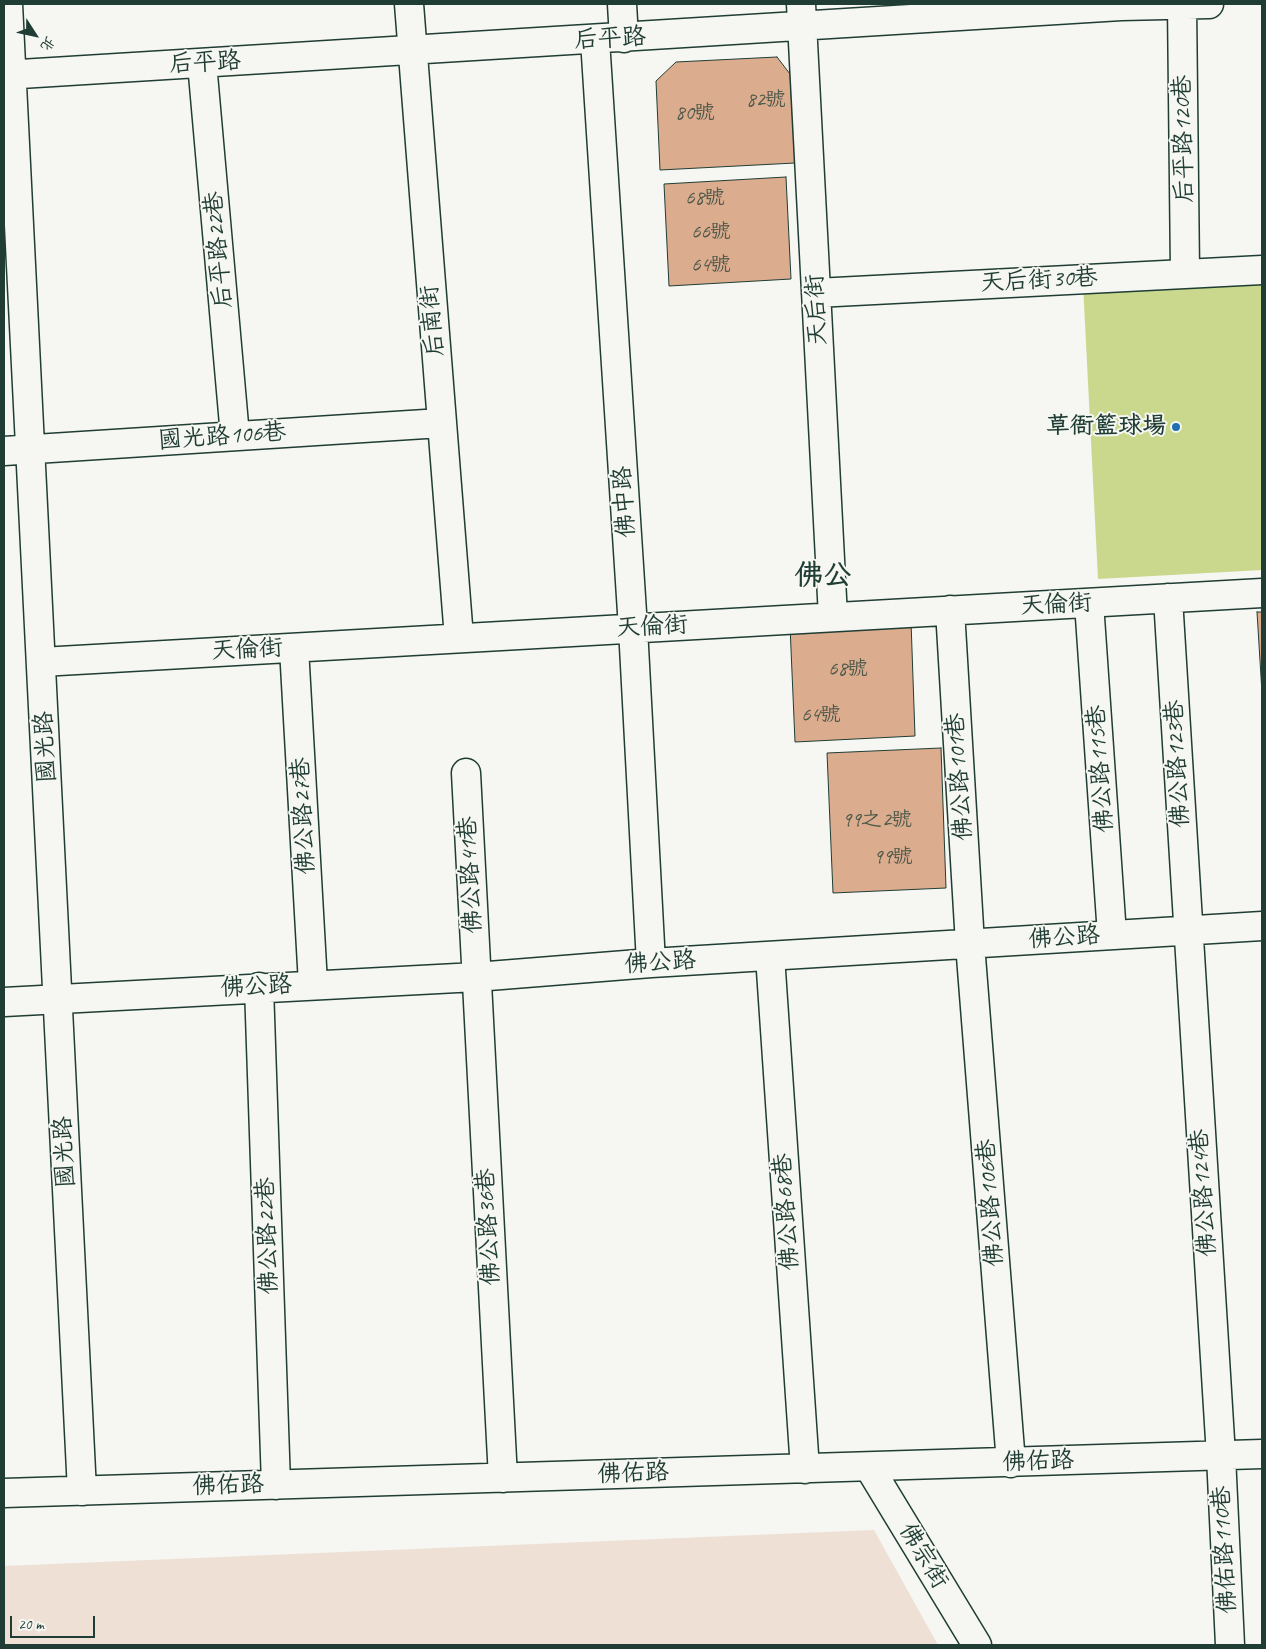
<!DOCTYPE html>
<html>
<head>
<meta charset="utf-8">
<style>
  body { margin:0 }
  #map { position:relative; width:1266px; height:1649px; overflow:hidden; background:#f6f6f2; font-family:Caveat,"LXGW WenKai TC",sans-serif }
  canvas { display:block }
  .frame { position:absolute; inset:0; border:5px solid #1f3d34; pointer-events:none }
  .north { position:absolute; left:10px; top:10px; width:50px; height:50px; -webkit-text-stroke:4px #f6f6f2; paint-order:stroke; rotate:125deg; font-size:14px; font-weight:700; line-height:20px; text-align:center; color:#1f3d34 }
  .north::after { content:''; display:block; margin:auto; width:18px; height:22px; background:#1f3d34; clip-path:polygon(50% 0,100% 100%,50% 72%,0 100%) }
  .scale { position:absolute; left:10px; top:1616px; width:85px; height:22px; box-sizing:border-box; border:2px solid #1f3d34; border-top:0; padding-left:6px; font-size:15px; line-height:18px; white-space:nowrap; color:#1f3d34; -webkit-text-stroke:4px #f6f6f2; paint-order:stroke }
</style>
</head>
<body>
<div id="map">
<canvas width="1266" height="1649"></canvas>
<div class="frame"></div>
<div class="north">北</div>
<div class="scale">20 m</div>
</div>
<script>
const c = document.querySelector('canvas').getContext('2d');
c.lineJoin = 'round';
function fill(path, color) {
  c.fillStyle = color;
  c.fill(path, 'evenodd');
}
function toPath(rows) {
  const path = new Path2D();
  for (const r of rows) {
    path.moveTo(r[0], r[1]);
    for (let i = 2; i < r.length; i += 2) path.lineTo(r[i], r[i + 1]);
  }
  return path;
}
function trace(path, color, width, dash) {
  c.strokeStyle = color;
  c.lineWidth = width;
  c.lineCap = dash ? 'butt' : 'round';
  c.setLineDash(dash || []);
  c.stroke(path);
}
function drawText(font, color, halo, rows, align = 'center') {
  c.font = font + ' Caveat,"LXGW WenKai TC",sans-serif';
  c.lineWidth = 4;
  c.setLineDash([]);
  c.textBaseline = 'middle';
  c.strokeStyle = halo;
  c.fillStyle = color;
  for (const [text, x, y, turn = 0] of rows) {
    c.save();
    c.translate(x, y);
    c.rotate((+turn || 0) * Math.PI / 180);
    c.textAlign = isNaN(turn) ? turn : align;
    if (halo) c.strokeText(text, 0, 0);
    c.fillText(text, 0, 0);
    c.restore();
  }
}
fill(toPath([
  [874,1530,938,1645,4,1645,4,1566]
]), '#eee0d4');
fill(toPath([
  [1262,275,1262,570,1098,579,1083,284]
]), '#c9d88c');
const building = toPath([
  [777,57,790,74,795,163,660,170,656,81,676,62,777,57],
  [786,177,791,279,669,286,664,184,786,177],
  [1257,612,1262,612,1262,693,1257,612],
  [911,621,915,736,795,742,790,626,911,621],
  [941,748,946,888,833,893,827,753,941,748]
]);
fill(building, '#dcac8e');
trace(building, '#1f3d34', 1);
const minor = toPath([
  [8,4,82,1491],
  [409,4,459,638],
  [622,4,624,38],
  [801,4,833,617],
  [1182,5,1185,272],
  [595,40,633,628,651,963],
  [202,63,235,436],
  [4,75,1121,6,1209,4],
  [816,293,1262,270],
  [4,451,441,423],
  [1168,598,1221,1456,1230,1645],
  [1089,603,1112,935],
  [950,610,970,944,1011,1463],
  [294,648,313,984],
  [41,662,1262,593],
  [466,773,503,1478],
  [770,956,805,1469],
  [259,987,276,1485],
  [4,1002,476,977,651,963,1262,926],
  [869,1467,977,1645],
  [4,1493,1262,1454]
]);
trace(minor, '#1f3d34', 31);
trace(minor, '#f6f6f2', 28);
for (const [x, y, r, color] of [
  [1176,427,5,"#1f6fb2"]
]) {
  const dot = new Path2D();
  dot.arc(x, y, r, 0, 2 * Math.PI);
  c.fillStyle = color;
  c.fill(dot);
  trace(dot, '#f6f6f2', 2);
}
drawText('21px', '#4e594a', null, [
  ["82號",766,100],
  ["80號",695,113],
  ["68號",705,198],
  ["66號",711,232],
  ["64號",711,265],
  ["68號",848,669],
  ["64號",821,715],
  ["99之2號",877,820],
  ["99號",893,857]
]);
drawText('24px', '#1f3d34', '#f6f6f2', [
  ["后平路",610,39,-3],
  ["后平路",205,63,-3],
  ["后平路120巷",1184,139,-91],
  ["后平路22巷",219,250,-95],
  ["天后街30巷",1039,281,-3],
  ["天后街",817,310,-93],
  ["后南街",433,321,-95],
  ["國光路106巷",222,437,-4],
  ["佛中路",625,502,-94],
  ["天倫街",1056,605,-3],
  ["天倫街",652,627,-3],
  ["天倫街",247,650,-3],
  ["國光路",46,747,-93],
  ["佛公路123巷",1178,764,-93],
  ["佛公路115巷",1101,769,-94],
  ["佛公路101巷",960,777,-94],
  ["佛公路27巷",304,816,-93],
  ["佛公路41巷",471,875,-93],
  ["佛公路",1064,938,-4],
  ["佛公路",660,963,-4],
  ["佛公路",256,987,-3],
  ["國光路",65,1152,-93],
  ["佛公路124巷",1204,1193,-94],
  ["佛公路106巷",991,1203,-94],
  ["佛公路68巷",787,1212,-94],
  ["佛公路36巷",489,1227,-93],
  ["佛公路22巷",268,1236,-92],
  ["佛佑路",1038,1462,-2],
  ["佛佑路",633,1474,-2],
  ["佛佑路",228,1486,-2],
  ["佛佑路110巷",1225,1550,-93],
  ["佛宗街",923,1556,59]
]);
drawText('bold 24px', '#1f3d34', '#f6f6f2', [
  ["草衙籃球場",1166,427]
], 'right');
drawText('bold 29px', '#1f3d34', '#f6f6f2', [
  ["佛公",823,576]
]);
</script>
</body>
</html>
